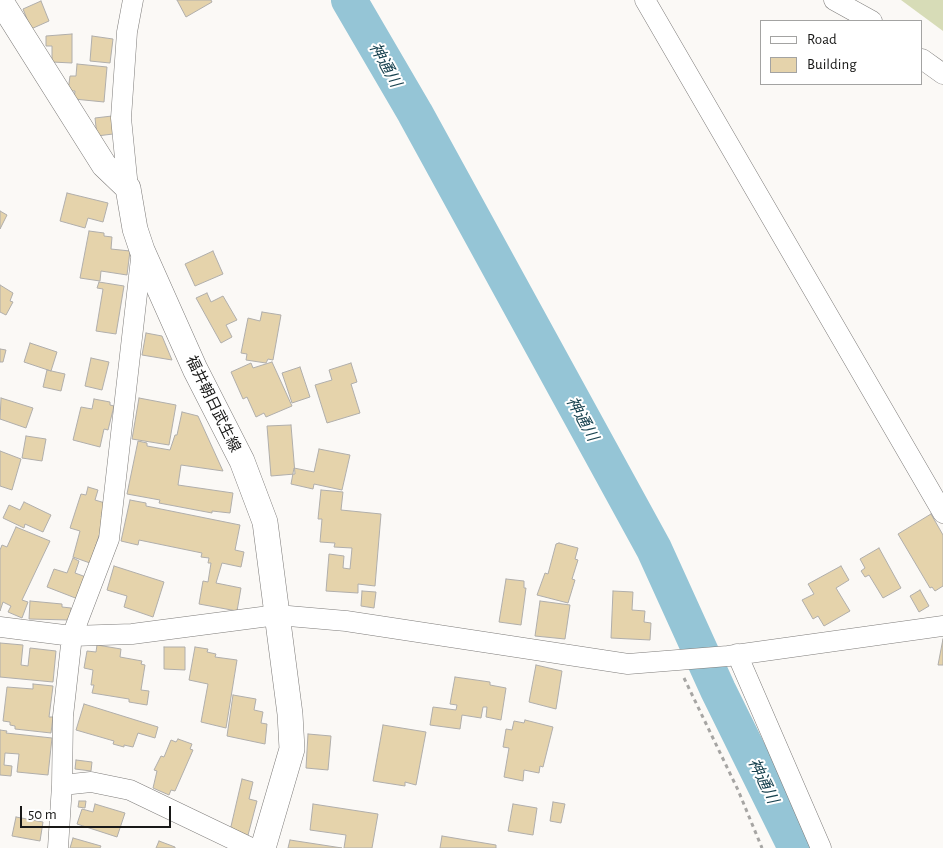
<!DOCTYPE html>
<html>
<head>
<meta charset="utf-8">
<style>
  body { margin:0 }
  #map { position:relative; width:943px; height:848px; overflow:hidden; background:#fbf9f6; font-family:"Alegreya Sans",sans-serif }
  canvas { display:block }
  .legend { position:absolute; left:760px; top:20px; width:162px; height:65px; box-sizing:border-box; background:#fff; border:1px solid #a3a3a2; margin:0; padding:6px 9px; list-style:none; font-size:15px; color:#181817 }
  .legend li { display:flex; align-items:center; gap:10px; height:25px }
  .legend b { width:25px; border:1px solid #a3a3a2 }
  .scale { position:absolute; left:20px; top:806px; width:151px; height:22px; box-sizing:border-box; border:2px solid #181817; border-top:0; padding-left:6px; font-size:15px; line-height:18px; white-space:nowrap; color:#181817; -webkit-text-stroke:4px #fff; paint-order:stroke }
</style>
</head>
<body>
<div id="map">
<canvas width="943" height="848"></canvas>
<ul class="legend">
<li><b style="height:6px;background:#fff"></b>Road</li>
<li><b style="height:14px;background:#e5d3ab"></b>Building</li>
</ul>
<div class="scale">50 m</div>
</div>
<script>
const c = document.querySelector('canvas').getContext('2d');
c.lineJoin = 'round';
function fill(path, color) {
  c.fillStyle = color;
  c.fill(path, 'evenodd');
}
function toPath(rows) {
  const path = new Path2D();
  for (const r of rows) {
    path.moveTo(r[0], r[1]);
    for (let i = 2; i < r.length; i += 2) path.lineTo(r[i], r[i + 1]);
  }
  return path;
}
function trace(path, color, width, dash) {
  c.strokeStyle = color;
  c.lineWidth = width;
  c.lineCap = dash ? 'butt' : 'round';
  c.setLineDash(dash || []);
  c.stroke(path);
}
function drawText(font, color, halo, rows, align = 'center') {
  c.font = font + ' "Alegreya Sans","Noto Sans JP",sans-serif';
  c.lineWidth = 4;
  c.setLineDash([]);
  c.textBaseline = 'middle';
  c.strokeStyle = halo;
  c.fillStyle = color;
  for (const [text, x, y, turn = 0] of rows) {
    c.save();
    c.translate(x, y);
    c.rotate((+turn || 0) * Math.PI / 180);
    c.textAlign = isNaN(turn) ? turn : align;
    if (halo) c.strokeText(text, 0, 0);
    c.fillText(text, 0, 0);
    c.restore();
  }
}
fill(toPath([
  [901,0,943,0,943,31]
]), '#d7dcb7');
trace(toPath([
  [349,0,415,113,654,549,718,690,796,848]
]), '#95c5d6', 36);
const building = toPath([
  [177,0,211,0,212,2,186,17,177,0],
  [41,1,49,21,31,29,23,9,41,1],
  [72,34,72,63,52,62,52,46,46,46,46,36,72,34],
  [92,36,113,39,110,63,90,61,92,36],
  [77,64,107,67,104,102,74,99,75,91,68,91,70,76,76,76,77,64],
  [112,116,113,134,97,136,95,118,112,116],
  [67,193,108,203,103,222,88,218,85,228,60,221,67,193],
  [0,211,7,215,0,229,0,211],
  [89,231,104,233,104,236,112,237,111,249,130,251,127,275,101,271,100,281,80,278,89,231],
  [213,251,223,274,195,286,185,264,213,251],
  [99,282,124,286,116,334,96,331,103,289,97,288,99,282],
  [0,285,13,293,10,301,13,302,6,315,0,312,0,285],
  [207,293,211,302,223,296,237,320,226,325,232,337,221,343,196,298,207,293],
  [262,312,281,315,273,360,268,359,266,363,246,360,247,354,241,353,248,318,260,321,262,312],
  [146,333,162,336,172,360,142,355,146,333],
  [30,343,57,352,51,371,24,362,30,343],
  [0,349,6,350,3,362,0,362,0,349],
  [91,358,109,362,102,390,85,386,91,358],
  [272,362,292,406,266,417,264,413,256,417,247,397,243,399,231,372,251,363,253,368,272,362],
  [351,363,357,382,351,384,360,413,327,423,315,385,332,380,329,370,351,363],
  [300,367,310,397,292,403,282,373,300,367],
  [47,370,65,374,61,391,43,387,47,370],
  [1,398,33,408,26,428,0,419,1,398],
  [139,398,176,405,169,445,132,439,139,398],
  [94,399,110,402,110,405,114,406,108,430,104,429,100,447,73,440,81,407,92,409,94,399],
  [182,412,198,416,223,471,181,465,178,485,233,493,230,513,212,511,212,513,159,503,160,500,127,494,138,441,147,443,147,446,170,450,175,435,177,435,182,412],
  [291,425,295,474,271,476,267,426,291,425],
  [26,436,46,439,42,461,22,458,26,436],
  [319,449,350,455,342,490,314,484,313,489,291,484,294,468,314,472,319,449],
  [0,451,21,459,12,490,0,486,0,451],
  [88,487,98,490,95,500,105,503,101,517,105,518,90,563,73,557,80,531,70,528,81,494,86,495,88,487],
  [321,490,343,492,341,510,381,514,375,586,358,584,358,593,326,591,329,554,344,556,343,568,350,569,352,548,334,547,335,543,320,542,322,519,318,519,321,490],
  [130,500,146,503,146,506,240,525,235,550,244,552,241,567,222,563,216,583,241,588,237,611,199,604,203,581,208,582,211,563,208,563,209,558,201,557,202,553,139,540,138,545,121,541,130,500],
  [24,502,51,515,43,532,25,524,24,528,3,518,9,505,20,510,24,502],
  [931,514,943,535,943,586,935,591,932,587,930,588,898,534,931,514],
  [16,527,50,541,22,600,28,602,22,618,8,612,11,606,3,602,0,611,0,550,2,545,7,547,16,527],
  [559,543,578,548,575,559,578,560,572,579,575,580,568,603,537,595,545,573,548,574,556,544,559,543],
  [879,548,901,588,883,598,869,575,865,577,861,571,865,568,860,559,879,548],
  [73,558,79,561,75,573,86,577,78,599,47,587,54,569,67,573,73,558],
  [114,566,164,582,153,617,124,607,127,596,107,590,114,566],
  [841,566,849,580,836,588,850,611,824,626,818,616,813,619,802,600,814,594,808,584,841,566],
  [506,579,524,581,524,588,526,588,521,625,499,622,506,579],
  [920,590,929,606,919,612,910,596,920,590],
  [362,591,376,592,374,608,361,606,362,591],
  [613,591,633,592,632,610,645,611,644,622,651,623,650,640,611,638,613,591],
  [30,601,62,604,62,607,71,608,70,620,29,619,30,601],
  [540,601,570,605,565,639,535,636,540,601],
  [943,639,943,665,938,665,943,639],
  [0,643,23,645,21,665,28,666,30,648,56,651,53,682,0,677,0,643],
  [97,645,121,649,120,657,142,661,141,664,145,665,141,690,149,691,147,705,129,702,129,699,92,693,94,685,91,685,93,670,84,668,87,651,96,652,97,645],
  [164,647,185,647,185,670,164,669,164,647],
  [195,647,208,649,207,652,216,654,215,657,237,660,226,728,201,722,208,684,189,680,195,647],
  [536,665,562,671,556,709,529,702,536,665],
  [455,677,490,682,490,685,506,688,501,720,486,717,487,707,483,707,481,718,462,715,460,729,430,725,433,707,456,710,457,705,450,704,455,677],
  [33,684,53,686,49,717,53,717,51,733,15,729,15,726,10,725,10,722,3,721,7,687,33,689,33,684],
  [233,695,256,699,254,710,263,712,261,723,267,724,265,744,227,736,233,695],
  [84,704,158,727,155,738,138,733,133,747,124,745,124,747,113,744,114,741,76,730,84,704],
  [525,720,553,727,543,767,540,766,539,773,524,770,523,781,504,777,509,748,503,747,506,729,512,730,514,721,524,723,525,720],
  [383,725,426,732,416,785,405,782,405,786,373,781,383,725],
  [0,730,7,731,6,733,52,738,48,775,17,772,19,754,5,753,4,765,12,766,11,776,0,775,0,730],
  [308,734,331,736,328,770,306,768,308,734],
  [178,739,192,744,190,749,193,750,175,791,171,790,169,795,153,788,157,771,154,770,161,756,164,757,171,740,176,742,178,739],
  [76,760,92,762,91,771,75,769,76,760],
  [242,779,253,782,249,799,257,801,247,839,229,835,242,779],
  [79,801,86,801,85,808,78,807,79,801],
  [553,802,565,804,561,823,550,821,553,802],
  [95,804,125,813,117,837,77,824,82,809,93,812,95,804],
  [313,804,378,814,372,848,344,848,346,835,310,830,313,804],
  [513,804,537,808,533,835,508,831,513,804],
  [16,817,43,822,40,841,12,836,16,817],
  [442,836,496,845,496,848,440,848,442,836],
  [73,838,101,846,100,848,70,848,73,838],
  [290,840,342,848,288,848,290,840],
  [159,841,175,847,175,848,156,848,159,841]
]);
fill(building, '#e5d3ab');
trace(building, '#b0aeab', 1);
const minor = toPath([
  [645,0,943,513],
  [834,0,872,21],
  [922,59,943,74],
  [128,188,121,118,127,32,133,0],
  [0,627,72,636,132,634,277,615,346,621,628,664,728,656,943,626],
  [737,654,821,848],
  [62,785,91,782,130,790,251,848],
  [58,848,62,785,63,716,72,636,109,539,142,250]
]);
const major = toPath([
  [0,0,104,165,128,188,135,229,142,250,195,369,242,461,265,522,290,714,292,749,263,848]
]);
trace(minor, '#7e7c7a', 21);
trace(major, '#7e7c7a', 26);
trace(toPath([
  [684,678,738,790,762,848]
]), '#a6a5a3', 3, [4, 4]);
trace(minor, '#fff', 20);
trace(major, '#fff', 25);
drawText('15px', '#181817', '#fff', [
  ["福井朝日武生線",213,404,64]
]);
drawText('italic 16px', '#194350', '#fff', [
  ["神通川",385,65,61],
  ["神通川",582,419,61],
  ["神通川",763,781,64]
]);
</script>
</body>
</html>
